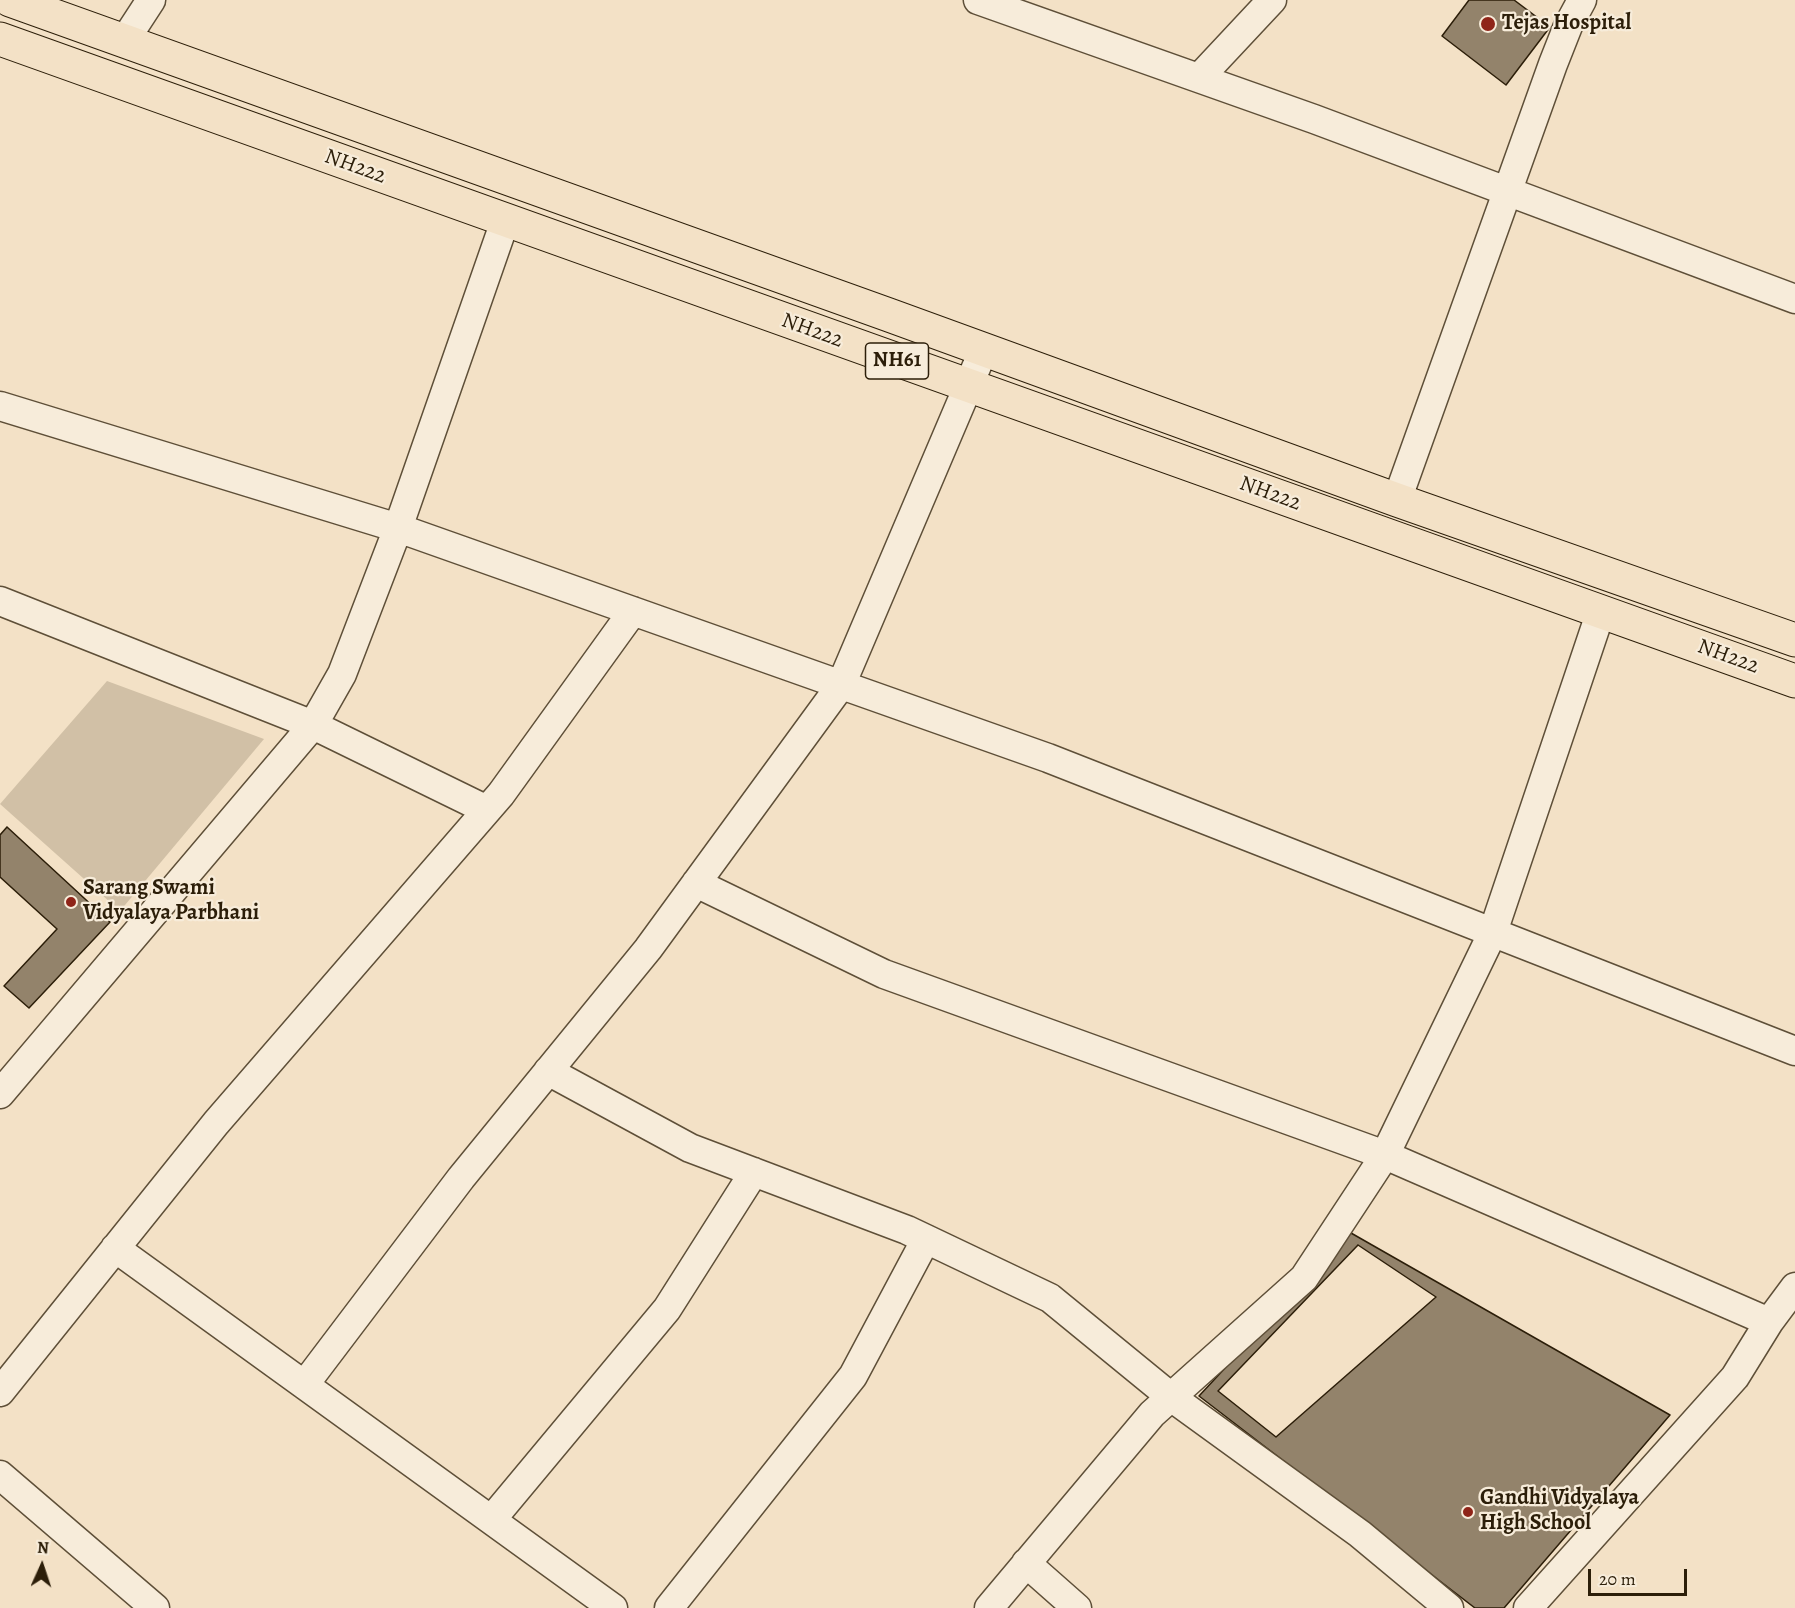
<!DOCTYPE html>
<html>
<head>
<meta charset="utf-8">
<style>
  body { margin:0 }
  #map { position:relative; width:1795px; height:1608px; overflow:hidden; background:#f3e1c6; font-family:Alegreya,serif }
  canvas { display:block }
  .north { position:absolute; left:12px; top:1536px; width:60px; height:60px; -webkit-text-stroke:4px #f7ecda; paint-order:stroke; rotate:3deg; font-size:16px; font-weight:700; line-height:24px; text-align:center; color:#2c1e09 }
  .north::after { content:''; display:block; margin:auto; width:21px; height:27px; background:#2c1e09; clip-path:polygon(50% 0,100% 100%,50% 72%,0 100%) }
  .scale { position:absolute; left:1588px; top:1569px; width:99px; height:27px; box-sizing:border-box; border:3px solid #2c1e09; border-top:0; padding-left:8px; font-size:18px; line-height:21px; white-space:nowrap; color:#2c1e09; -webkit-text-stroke:4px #f7ecda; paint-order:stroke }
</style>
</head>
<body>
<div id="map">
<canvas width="1795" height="1608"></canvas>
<div class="north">N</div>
<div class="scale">20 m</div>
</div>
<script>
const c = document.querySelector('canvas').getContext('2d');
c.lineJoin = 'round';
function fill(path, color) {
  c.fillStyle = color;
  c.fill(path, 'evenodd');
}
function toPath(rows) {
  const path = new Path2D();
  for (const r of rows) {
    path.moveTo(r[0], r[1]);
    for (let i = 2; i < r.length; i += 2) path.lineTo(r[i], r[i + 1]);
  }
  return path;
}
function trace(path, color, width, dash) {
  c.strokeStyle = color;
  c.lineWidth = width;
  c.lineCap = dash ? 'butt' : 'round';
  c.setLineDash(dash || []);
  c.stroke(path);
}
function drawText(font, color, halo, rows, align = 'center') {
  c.font = font + ' Alegreya,serif';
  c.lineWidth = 4.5;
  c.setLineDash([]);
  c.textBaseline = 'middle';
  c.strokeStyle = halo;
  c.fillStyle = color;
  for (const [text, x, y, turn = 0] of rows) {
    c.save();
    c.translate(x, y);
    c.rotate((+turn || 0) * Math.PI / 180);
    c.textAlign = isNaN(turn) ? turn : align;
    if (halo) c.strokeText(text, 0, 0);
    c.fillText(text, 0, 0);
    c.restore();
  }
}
fill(toPath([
  [107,681,264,739,120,911,0,804]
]), '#d1c0a6');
const building = toPath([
  [1469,0,1514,0,1550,27,1506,85,1442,36,1469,0],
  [7,827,110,922,29,1008,4,986,57,929,0,877,0,835,7,827],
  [1351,1233,1670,1415,1504,1608,1475,1608,1199,1396,1351,1233],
  [1358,1245,1436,1297,1276,1437,1218,1391,1358,1245]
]);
fill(building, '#93836b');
trace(building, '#2c1e09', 1.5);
const street = toPath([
  [978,0,1314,119,1795,299],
  [125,40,151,0],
  [1199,78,1272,0],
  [0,406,398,528,1048,758,1795,1051],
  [1397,500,1553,64,1568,26,1582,0],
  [0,601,313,725,487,810],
  [696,883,884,974,1385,1155,1769,1322],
  [548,1071,690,1148,907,1230,1050,1298,1171,1397,1360,1534,1449,1608],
  [0,1094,313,725,342,674,398,528,505,221],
  [115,1248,613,1608],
  [305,1384,461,1178,648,949,841,685,984,349],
  [0,1392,216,1123,501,794,633,611],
  [0,1475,155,1608],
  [492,1519,667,1309,754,1172],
  [1026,1563,1077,1608],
  [669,1608,853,1376,926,1239],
  [989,1608,1152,1414,1304,1278,1385,1155,1493,932,1601,611],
  [1528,1608,1735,1377,1769,1322,1795,1287]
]);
const highway = toPath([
  [10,0,889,315,1397,500,1795,640],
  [0,39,1795,681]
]);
trace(street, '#5e4f38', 31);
trace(highway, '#2c1e09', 35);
trace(street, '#f7ecda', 28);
trace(highway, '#f3e1c6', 33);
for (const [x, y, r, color] of [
  [1488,24,8,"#8f2418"],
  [71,902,6,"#8f2418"],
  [1468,1512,6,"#8f2418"]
]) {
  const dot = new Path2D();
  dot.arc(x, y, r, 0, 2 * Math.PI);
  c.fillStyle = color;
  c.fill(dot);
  trace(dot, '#f7ecda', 2);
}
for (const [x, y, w] of [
  [897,361,63]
]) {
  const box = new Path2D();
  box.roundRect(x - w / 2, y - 18, w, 36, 4.5);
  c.fillStyle = '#f7ecda';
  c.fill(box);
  trace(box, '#2c1e09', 1.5);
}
drawText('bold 21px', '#2c1e09', null, [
  ["NH61",897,361]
]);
drawText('bold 22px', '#2c1e09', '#f7ecda', [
  ["Tejas Hospital",1502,24],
  ["Sarang Swami",83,889],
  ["Vidyalaya Parbhani",83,914],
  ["Gandhi Vidyalaya",1480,1499],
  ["High School",1480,1524]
], 'left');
drawText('22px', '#2c1e09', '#f7ecda', [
  ["NH222",355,167,20],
  ["NH222",812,331,20],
  ["NH222",1270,494,20],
  ["NH222",1728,657,20]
]);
</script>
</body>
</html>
